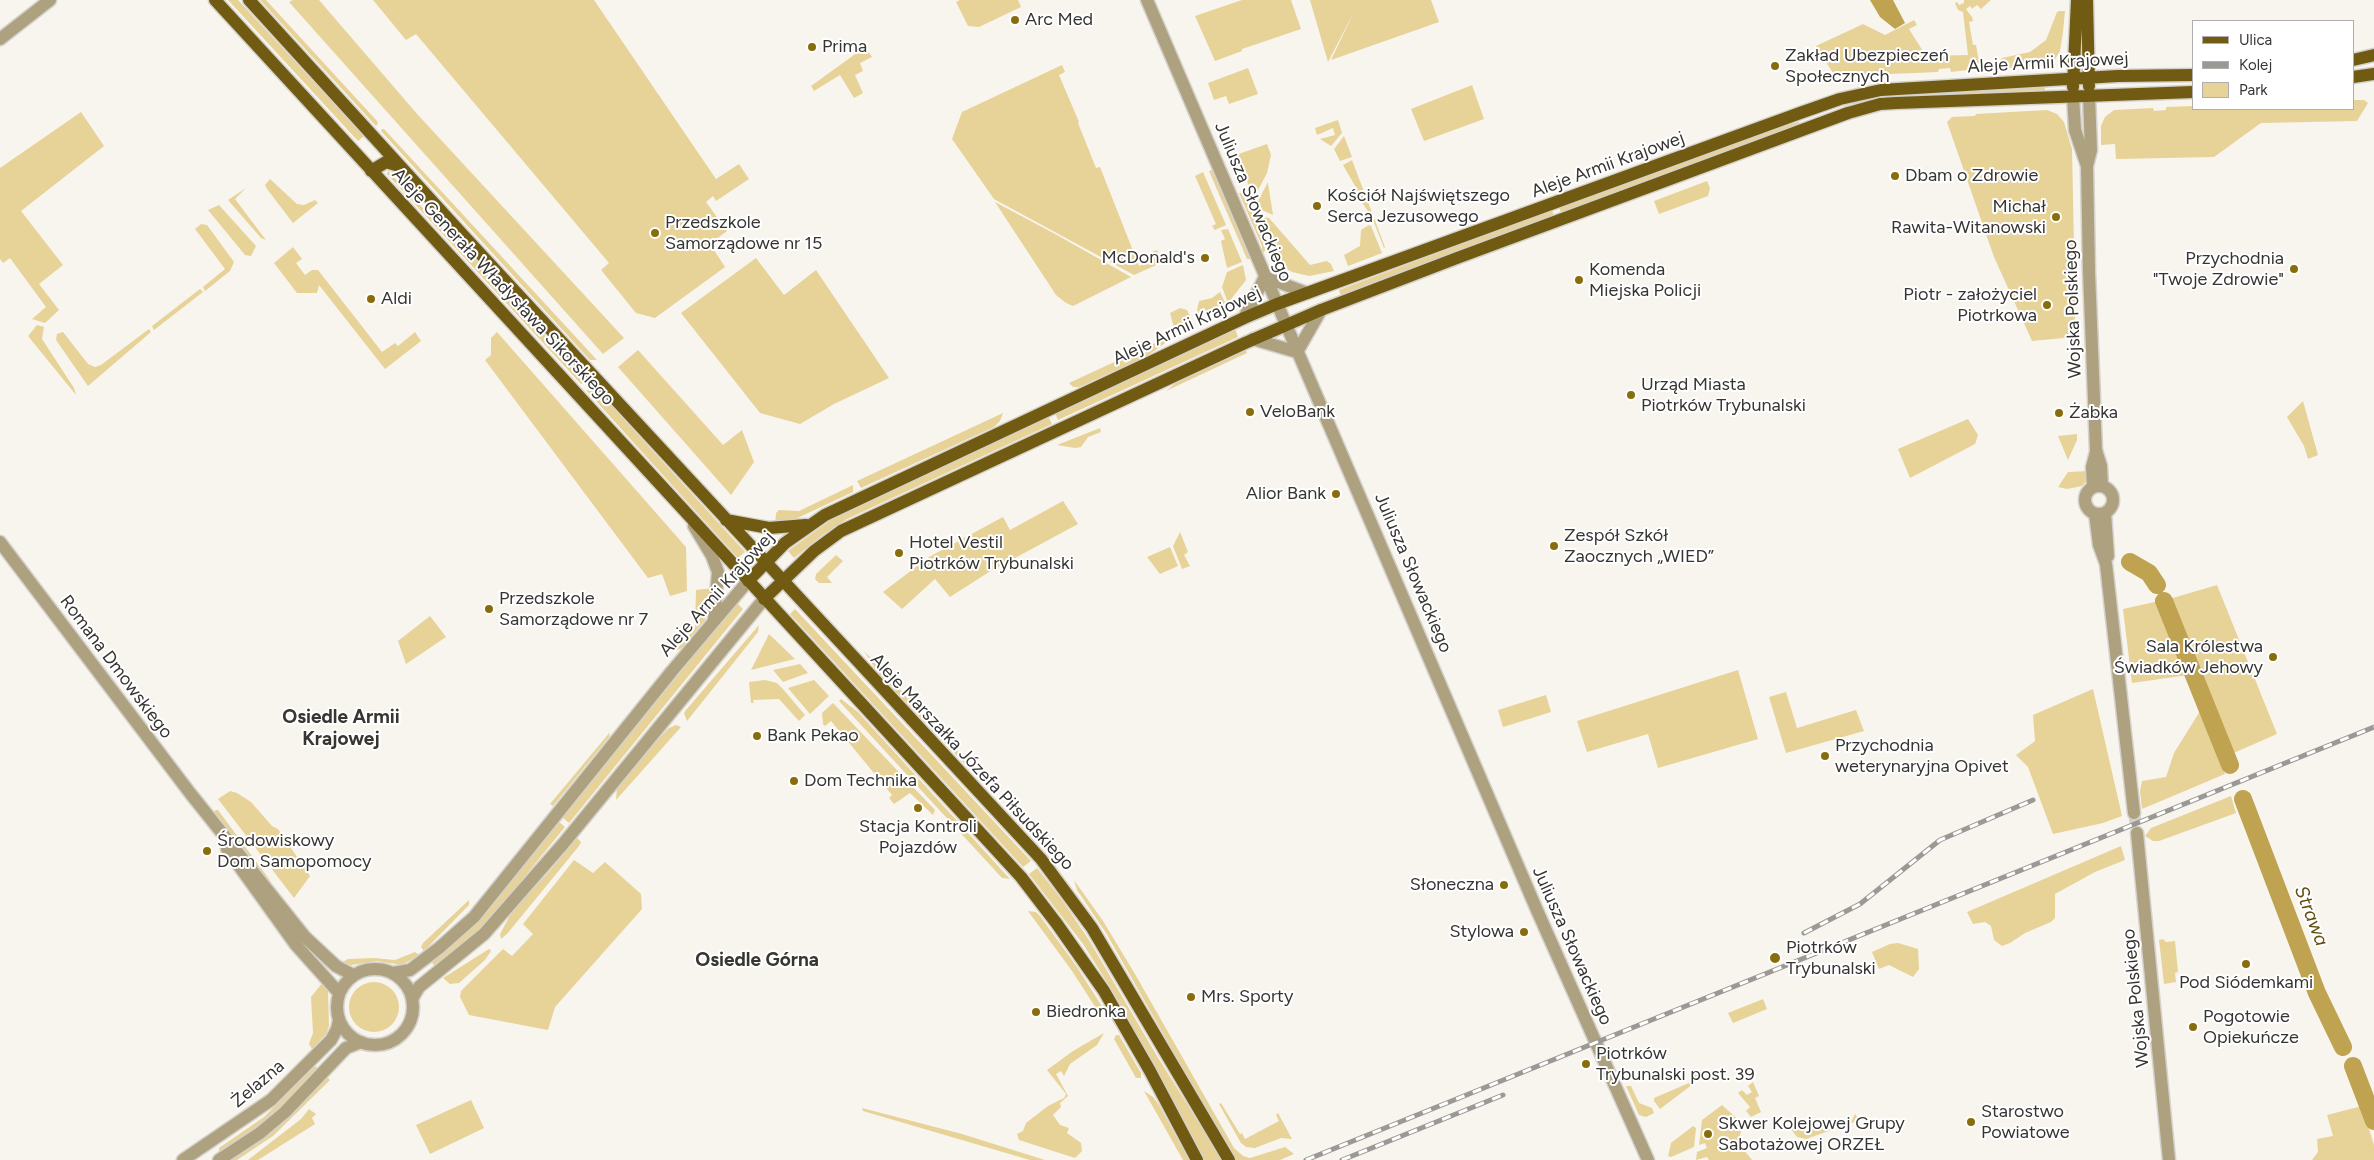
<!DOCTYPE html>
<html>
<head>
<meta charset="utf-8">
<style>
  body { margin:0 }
  #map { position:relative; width:2374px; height:1160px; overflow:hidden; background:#f8f5ef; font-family:Figtree,sans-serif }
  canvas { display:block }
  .legend { position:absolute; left:2192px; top:20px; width:162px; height:90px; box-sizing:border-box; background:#fff; border:1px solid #afaead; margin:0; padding:6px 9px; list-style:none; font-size:15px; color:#363533 }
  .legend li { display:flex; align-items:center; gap:10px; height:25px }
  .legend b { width:25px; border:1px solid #afaead }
</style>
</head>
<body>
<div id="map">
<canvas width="2374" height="1160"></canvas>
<ul class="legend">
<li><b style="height:6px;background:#715b12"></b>Ulica</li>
<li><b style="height:6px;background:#9b9995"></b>Kolej</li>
<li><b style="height:14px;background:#e7d298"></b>Park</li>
</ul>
</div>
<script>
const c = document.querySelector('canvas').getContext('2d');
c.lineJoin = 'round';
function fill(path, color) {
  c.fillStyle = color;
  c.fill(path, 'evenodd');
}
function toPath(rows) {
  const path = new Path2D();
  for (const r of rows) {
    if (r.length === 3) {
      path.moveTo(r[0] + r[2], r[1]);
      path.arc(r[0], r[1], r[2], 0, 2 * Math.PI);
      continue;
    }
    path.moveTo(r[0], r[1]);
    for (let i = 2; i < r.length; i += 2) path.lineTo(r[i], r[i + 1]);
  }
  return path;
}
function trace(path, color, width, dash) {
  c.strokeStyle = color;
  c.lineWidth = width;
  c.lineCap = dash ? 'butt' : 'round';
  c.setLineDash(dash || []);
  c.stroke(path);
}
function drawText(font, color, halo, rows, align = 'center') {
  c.font = font + ' Figtree,sans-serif';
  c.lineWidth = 4;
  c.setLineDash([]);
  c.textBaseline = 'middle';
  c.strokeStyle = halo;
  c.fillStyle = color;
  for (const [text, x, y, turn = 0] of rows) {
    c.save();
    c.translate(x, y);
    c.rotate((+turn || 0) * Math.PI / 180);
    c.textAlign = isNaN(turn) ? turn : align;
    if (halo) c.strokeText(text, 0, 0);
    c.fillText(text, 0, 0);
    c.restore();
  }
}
fill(toPath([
  [228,0,238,0,364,136,358,141],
  [260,0,266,0,377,121,378,123,376,126],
  [293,0,319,0,418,115,624,338,603,354,289,2],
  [373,0,594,0,716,179,739,164,749,179,716,201,713,196,706,202,727,231,710,244,725,267,655,318,636,313,601,270,609,263,416,34,406,40],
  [960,0,1018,0,1021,7,979,27,968,26,956,2],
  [1242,0,1291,0,1301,29,1242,49,1242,51,1215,61,1195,16],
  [1310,0,1431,0,1439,22,1331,60,1354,12,1328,62],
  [1964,0,1991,0,1981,9,1977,5,1972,9,1970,6,1966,9,1972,17,1973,21,1969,22,1973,45,1976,45,1979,62,1976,69,1951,72,1950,68,1939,69,1938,72,1843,76,1833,73,1816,46,1863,24,1885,35,1914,20,1917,25,1909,29,1926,56,1968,55,1963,12,1958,10,1955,3,1957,2,1959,5,1964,3],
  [2060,11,2065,11,2063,32,2060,51,2054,61,2045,65,1999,69,1999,63,2002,58,2030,52,2046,40,2057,12],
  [865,47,872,57,860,63,863,71,855,75,863,93,854,98,840,75,814,91,811,86],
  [1062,65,1065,72,1059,75,1079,122,1078,123,1096,168,1100,167,1139,266,1152,261,1149,253,1157,250,1163,262,1134,275,994,199,952,139,962,112],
  [1248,68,1258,94,1229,104,1226,96,1214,100,1208,83],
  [1472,85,1484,119,1424,141,1411,109],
  [2045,86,2045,92,1899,97,1899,93],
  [2353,100,2364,100,2368,103,2357,121,2261,123,2214,157,2116,159,2115,144,2101,145,2101,126,2105,117,2114,110,2153,108,2154,111,2166,110,2166,107,2193,106,2193,109,2353,109],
  [2047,110,2057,114,2064,122,2072,149,2074,247,2071,265,2071,285,2075,285,2076,291,2074,337,2032,341,1994,257,1947,122,1952,117,1975,116,1976,114],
  [81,112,104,146,21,211,63,265,39,284,59,310,45,323,32,319,46,307,10,258,3,263,0,259,0,168],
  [1338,120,1342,133,1331,146,1320,139,1335,135,1333,128,1317,135,1315,128],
  [1799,122,1800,125,1561,213,1559,207,1775,128],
  [382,129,384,129,597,360,590,360,381,131],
  [1344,136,1352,157,1340,161,1334,149],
  [1267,144,1271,155,1267,173,1254,198,1236,155],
  [1352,160,1385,247,1384,248,1371,215,1360,200,1358,191,1343,165],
  [1212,170,1214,172,1252,259,1247,259,1209,171],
  [388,171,437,223,460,242,591,386,583,383,581,384,387,174],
  [1203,172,1226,225,1215,230,1212,226,1216,224,1195,176],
  [270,179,297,204,304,205,315,200,318,203,293,223,267,189,265,185],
  [1707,181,1710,188,1708,196,1659,214,1654,201],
  [1268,182,1268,183,1273,215,1262,210,1258,201],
  [246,188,235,199,266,240,261,238,228,200],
  [1239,193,1244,193,1264,240,1265,251,1262,253,1262,246],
  [995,202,1057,235,1131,277,1073,306,1066,303,1056,295],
  [219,205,256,246,251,256,245,255,208,210],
  [1552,210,1554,216,1341,296,1339,290],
  [1261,217,1269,218,1310,265,1327,261,1331,264,1334,271,1309,276,1292,272,1282,266],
  [201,224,207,225,234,262,230,271,205,291,203,287,225,269,195,229],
  [1369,225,1371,226,1382,253,1348,266,1344,255,1360,246,1361,230],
  [1228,229,1242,262,1227,268,1221,241,1225,239,1221,230],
  [293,247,302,259,296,263,305,275,312,270,318,270,382,352,395,343,398,346,415,332,421,341,385,369,319,285,317,293,297,293,274,263],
  [756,258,784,295,816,270,889,378,834,404,800,424,760,413,681,313],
  [1243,265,1246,280,1228,303,1222,287,1227,272],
  [200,289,203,292,154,330,152,326],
  [1220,292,1226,304,1200,316,1197,310,1199,301,1212,298],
  [1180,308,1187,310,1192,320,1174,328,1170,313],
  [37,325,44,327,42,339,74,388,76,395,28,336],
  [149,329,151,332,88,386,56,340,57,334,63,332,88,364,95,367,101,365],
  [1235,329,1238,337,1058,420,1055,413],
  [497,332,686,547,687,591,670,596,662,574,648,578,485,360,491,355,491,338],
  [1166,338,1168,341,1147,356,1079,387,1073,387,1069,383],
  [638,350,723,445,742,430,754,462,731,495,618,367],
  [1246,350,1247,353,1166,391,1177,382],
  [586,390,599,392,745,552,738,558],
  [2303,401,2318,455,2308,459,2304,446,2287,417],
  [1003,413,1000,421,994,427,861,488,857,481],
  [1048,416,1052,424,847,519,821,536,794,558,788,551,838,515],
  [1968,419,1978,435,1975,444,1910,478,1898,449],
  [1100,428,1101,432,1088,437,1081,447,1075,448,1057,445],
  [2077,434,2077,440,2068,460,2058,436],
  [2089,471,2087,480,2082,486,2067,489,2058,487,2068,472],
  [853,485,853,492,789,522,775,525,776,513,779,510,799,511],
  [1063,501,1078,524,989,572,950,597,935,579,902,609,883,592,929,557,1003,517,1010,530],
  [1180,532,1188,552,1184,555,1190,566,1182,569,1173,546],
  [1170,547,1178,566,1160,574,1147,557],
  [836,555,843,561,827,577,832,583,819,583,815,579,816,574],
  [2217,585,2277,734,2229,755,2166,600],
  [714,588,705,620,682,648,675,651,695,628,696,590],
  [2159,601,2188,675,2132,683,2123,609],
  [737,603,743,609,569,823,562,817],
  [795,609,1031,861,1023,867,790,614],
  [430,616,446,637,406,664,398,641],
  [759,625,758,632,687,721,684,713,686,710],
  [769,634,795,659,751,670],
  [864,651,986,781,998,795,982,782,878,673],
  [800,664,808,673,783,682,773,670],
  [1738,670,1758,739,1658,768,1648,734,1587,752,1577,721],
  [765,680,777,683,782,688,805,715,799,721,779,699,753,700,754,703,751,703,749,682],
  [814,680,829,696,810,714,788,688],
  [2093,689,2122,816,2103,823,2053,834,2028,767,2016,755,2035,741,2033,715],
  [1786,692,1797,728,1856,710,1864,731,1786,753,1769,697],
  [1546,695,1551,712,1503,727,1498,710],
  [841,699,858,712,1010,879,1002,878,839,701],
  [833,703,935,810,933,815,910,793,894,804,889,798,892,795,831,721,825,726,823,724,822,713],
  [2202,708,2225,774,2142,809,2140,791,2142,781,2166,777,2174,753],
  [676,725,681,727,616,800,617,788,656,741,669,728],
  [610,732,609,737,553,806,550,804],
  [230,791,237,793,251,802,272,826,278,829,310,876,294,898,218,799],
  [2231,796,2236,813,2159,841,2153,841,2145,836,2151,828],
  [216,810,218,810,272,883,242,851,213,812],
  [558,821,565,827,494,914,474,936,435,967,431,961,473,927],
  [577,838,581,842,579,846,507,934,501,939,500,934,513,910,548,873],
  [2121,846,2125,860,2095,872,2055,894,2055,918,2051,922,2025,933,2010,943,2002,946,1994,940,1991,926,1985,922,1973,924,1967,912],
  [574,860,593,873,605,862,641,894,642,909,555,1007,548,1030,469,1015,460,997,461,991,503,949,512,956,533,934,523,924],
  [1037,868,1062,900,1089,940,1157,1056,1222,1160,1204,1160,1115,995,1083,944,1029,874],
  [1074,880,1103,921,1135,974,1234,1148,1243,1156,1250,1158,1285,1147,1294,1154,1280,1160,1235,1160,1106,933,1077,890],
  [469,900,469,905,466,908,424,951,421,947,423,943],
  [1028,911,1036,912,1040,916,1077,967,1103,1008,1103,1019,1072,971],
  [2163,939,2166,942,2175,941,2178,972,2175,973,2176,982,2164,984,2159,940],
  [1898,943,1918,949,1919,969,1913,977,1889,965,1879,969,1872,952,1890,944],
  [489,949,491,951,485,960,459,983,450,984,443,978],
  [415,952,419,955,402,965,377,961,351,965,341,963,348,959,374,958,395,960],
  [374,1007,25],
  [323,982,328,990,329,1026,326,1034,312,1049,309,1044,313,1033,311,997],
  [1763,999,1767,1009,1733,1023,1728,1013],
  [1104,1033,1097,1045,1070,1064,1064,1076,1061,1071,1056,1074,1068,1096,1060,1103,1061,1107,1053,1115,1060,1125,1069,1128,1067,1133,1081,1143,1082,1151,1075,1158,1019,1140,1017,1134,1023,1131,1026,1123,1048,1106,1064,1098,1066,1094,1047,1070,1073,1051],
  [1116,1035,1119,1035,1141,1073,1141,1078,1136,1078,1114,1039],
  [315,1066,319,1069,267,1120,219,1154,219,1148,264,1117],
  [1693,1073,1698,1075,1697,1081,1660,1109,1654,1101,1654,1098,1696,1080],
  [327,1077,330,1080,273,1136,237,1160,231,1160,270,1133],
  [1753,1082,1759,1096,1755,1098,1761,1112,1751,1117,1746,1111,1750,1107,1738,1093,1742,1090,1747,1095,1752,1092,1748,1086],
  [1626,1086,1631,1086,1639,1103,1652,1108,1654,1113,1646,1117,1639,1115],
  [1144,1091,1153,1097,1159,1105,1189,1160,1183,1160],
  [471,1100,484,1128,430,1154,416,1125],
  [1221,1103,1240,1134,1242,1133,1245,1139,1279,1121,1276,1115,1278,1113,1292,1139,1281,1138,1255,1148,1246,1147,1241,1143,1219,1104],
  [1722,1105,1743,1124,1740,1135,1744,1150,1752,1160,1709,1160,1707,1157,1696,1160,1697,1152,1707,1148,1705,1143,1699,1145,1702,1120],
  [2362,1106,2374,1145,2374,1160,2312,1160,2318,1152,2317,1139,2333,1136,2327,1115],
  [862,1108,962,1134,1045,1160,1030,1160,863,1111],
  [309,1109,316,1114,312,1118,315,1124,258,1160,248,1160,301,1119],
  [1855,1114,1858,1118,1854,1122,1806,1139,1797,1137,1790,1128,1791,1123,1804,1119,1826,1131,1851,1122],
  [1693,1126,1696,1128,1694,1147,1671,1157,1668,1156,1671,1143]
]), '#e7d298');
fill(toPath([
  [1870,0,1893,0,1905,23,1895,29,1880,17]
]), '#bfa351');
trace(toPath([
  [2130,562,2149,573,2157,585],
  [2164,601,2230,765],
  [2243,799,2317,993,2343,1047],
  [2353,1066,2374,1121]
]), '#bfa351', 18);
trace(toPath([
  [2134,813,2137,833]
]), '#d1cfc9', 12, [12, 6]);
const minor = toPath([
  [1147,0,1536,908,1648,1160],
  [0,39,50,0],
  [2073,96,2075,130,2087,166],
  [2089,96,2091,150,2087,166,2089,272,2096,450,2101,466,2102,486],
  [1265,277,1307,293],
  [1244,318,1265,277],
  [1253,339,1297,352],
  [1297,352,1321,310],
  [2099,500,14],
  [2093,487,2092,467,2096,452],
  [2105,513,2108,556],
  [2095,514,2099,545,2106,564,2134,813],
  [694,526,712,556,718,572,714,619],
  [0,542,190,793,305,937,336,966,353,975],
  [2137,833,2169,1160],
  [227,849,296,945,339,993],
  [375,1007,38],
  [393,973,410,970,439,948,474,917,672,671,748,581],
  [412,999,419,987,484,934,563,844,764,599],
  [183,1160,271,1100,331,1040,337,1029,339,1020],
  [219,1160,260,1133,285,1112,346,1048,361,1042]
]);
const major = toPath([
  [215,0,1021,877,1057,924,1104,991,1150,1071,1197,1160],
  [249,0,463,235,1041,859,1092,928,1229,1160],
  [2087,0,2089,86],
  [2353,60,2374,55],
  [2353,77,2374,74],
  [2073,87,2077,0],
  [371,171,386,162,399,166],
  [726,520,769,528,806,525],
  [748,581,785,543,825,515,1244,318,1277,304,1800,113,1840,99,1881,90,2118,76,2193,75],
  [764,599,814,551,841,531,1245,343,1321,310,1457,258,1848,113,1880,104,1896,103,2193,92]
]);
trace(minor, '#d5d2cd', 15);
trace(major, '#d5d2cd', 15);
trace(minor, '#ada180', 12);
trace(major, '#715b12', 12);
const rail = toPath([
  [1804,933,1860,904,1940,840,2033,800],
  [1306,1160,2374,727],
  [1342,1160,1503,1095]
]);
trace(rail, '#9b9995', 5);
trace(rail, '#fff', 3, [9]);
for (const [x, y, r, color] of [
  [1015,20,5,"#896d0d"],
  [812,47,5,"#896d0d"],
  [1775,66,5,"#896d0d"],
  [1895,176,5,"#896d0d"],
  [1317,206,5,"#896d0d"],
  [2056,217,5,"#896d0d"],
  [655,233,5,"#896d0d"],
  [1205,258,5,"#896d0d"],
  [2294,269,5,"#896d0d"],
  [1579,280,5,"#896d0d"],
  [371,299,5,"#896d0d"],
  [2047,305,5,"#896d0d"],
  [1631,395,5,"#896d0d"],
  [1250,412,5,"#896d0d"],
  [2059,413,5,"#896d0d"],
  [1336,494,5,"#896d0d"],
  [1554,546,5,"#896d0d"],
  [899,553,5,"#896d0d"],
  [489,609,5,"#896d0d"],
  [2273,657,5,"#896d0d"],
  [757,736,5,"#896d0d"],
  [1825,756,5,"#896d0d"],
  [794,781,5,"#896d0d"],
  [918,808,5,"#896d0d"],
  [207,851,5,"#896d0d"],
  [1504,885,5,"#896d0d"],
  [1524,932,5,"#896d0d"],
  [1775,958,6,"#896d0d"],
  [2246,964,5,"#896d0d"],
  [1191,997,5,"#896d0d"],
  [1036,1012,5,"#896d0d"],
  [2193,1027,5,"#896d0d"],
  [1586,1064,5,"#896d0d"],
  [1971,1122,5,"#896d0d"],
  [1708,1134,5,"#896d0d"]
]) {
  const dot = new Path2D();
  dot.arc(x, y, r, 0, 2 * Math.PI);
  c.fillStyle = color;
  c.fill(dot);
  trace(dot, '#fff', 2);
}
drawText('18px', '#363533', '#fff', [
  ["Arc Med",1025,20],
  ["Prima",822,47],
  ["Zakład Ubezpieczeń",1785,56],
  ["Społecznych",1785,77],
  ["Dbam o Zdrowie",1905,176],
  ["Kościół Najświętszego",1327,196],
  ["Serca Jezusowego",1327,217],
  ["Michał",2046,207,"right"],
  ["Rawita-Witanowski",2046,228,"right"],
  ["Przedszkole",665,223],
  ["Samorządowe nr 15",665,244],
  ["McDonald's",1195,258,"right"],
  ["Przychodnia",2284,259,"right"],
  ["\"Twoje Zdrowie\"",2284,280,"right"],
  ["Komenda",1589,270],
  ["Miejska Policji",1589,291],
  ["Piotr - założyciel",2037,295,"right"],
  ["Piotrkowa",2037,316,"right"],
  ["Aldi",381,299],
  ["Urząd Miasta",1641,385],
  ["Piotrków Trybunalski",1641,406],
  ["VeloBank",1260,412],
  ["Żabka",2069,413],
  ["Alior Bank",1326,494,"right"],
  ["Zespół Szkół",1564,536],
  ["Zaocznych „WIED”",1564,557],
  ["Hotel Vestil",909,543],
  ["Piotrków Trybunalski",909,564],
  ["Przedszkole",499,599],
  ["Samorządowe nr 7",499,620],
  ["Sala Królestwa",2263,647,"right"],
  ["Świadków Jehowy",2263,668,"right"],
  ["Bank Pekao",767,736],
  ["Przychodnia",1835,746],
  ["weterynaryjna Opivet",1835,767],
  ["Dom Technika",804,781],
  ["Stacja Kontroli",918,827,"center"],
  ["Pojazdów",918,848,"center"],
  ["Środowiskowy",217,841],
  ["Dom Samopomocy",217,862],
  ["Słoneczna",1494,885,"right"],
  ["Stylowa",1514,932,"right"],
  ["Piotrków",1786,948],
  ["Trybunalski",1786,969],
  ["Pod Siódemkami",2246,983,"center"],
  ["Mrs. Sporty",1201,997],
  ["Biedronka",1046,1012],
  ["Pogotowie",2203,1017],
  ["Opiekuńcze",2203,1038],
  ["Piotrków",1596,1054],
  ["Trybunalski post. 39",1596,1075],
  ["Starostwo",1981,1112],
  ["Powiatowe",1981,1133],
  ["Skwer Kolejowej Grupy",1718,1124],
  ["Sabotażowej ORZEŁ",1718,1145]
], 'left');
drawText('18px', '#363533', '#fff', [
  ["Aleje Armii Krajowej",2048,63,-3],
  ["Aleje Armii Krajowej",1608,165,-20],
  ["Juliusza Słowackiego",1253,202,67],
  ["Aleje Generała Władysława Sikorskiego",503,287,47],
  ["Wojska Polskiego",2073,309,-92],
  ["Aleje Armii Krajowej",1187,326,-25],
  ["Juliusza Słowackiego",1413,573,67],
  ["Aleje Armii Krajowej",717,594,-48],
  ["Romana Dmowskiego",116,667,53],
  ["Aleje Marszałka Józefa Piłsudskiego",972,762,47],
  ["Juliusza Słowackiego",1572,946,66],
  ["Wojska Polskiego",2136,998,-96],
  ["Żelazna",258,1084,-40]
]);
drawText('bold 19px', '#383631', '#fff', [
  ["Osiedle Armii",341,717],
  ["Krajowej",341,739],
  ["Osiedle Górna",757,960]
]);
drawText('italic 19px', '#624f0f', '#fff', [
  ["Strawa",2311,916,69]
]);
</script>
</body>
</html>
